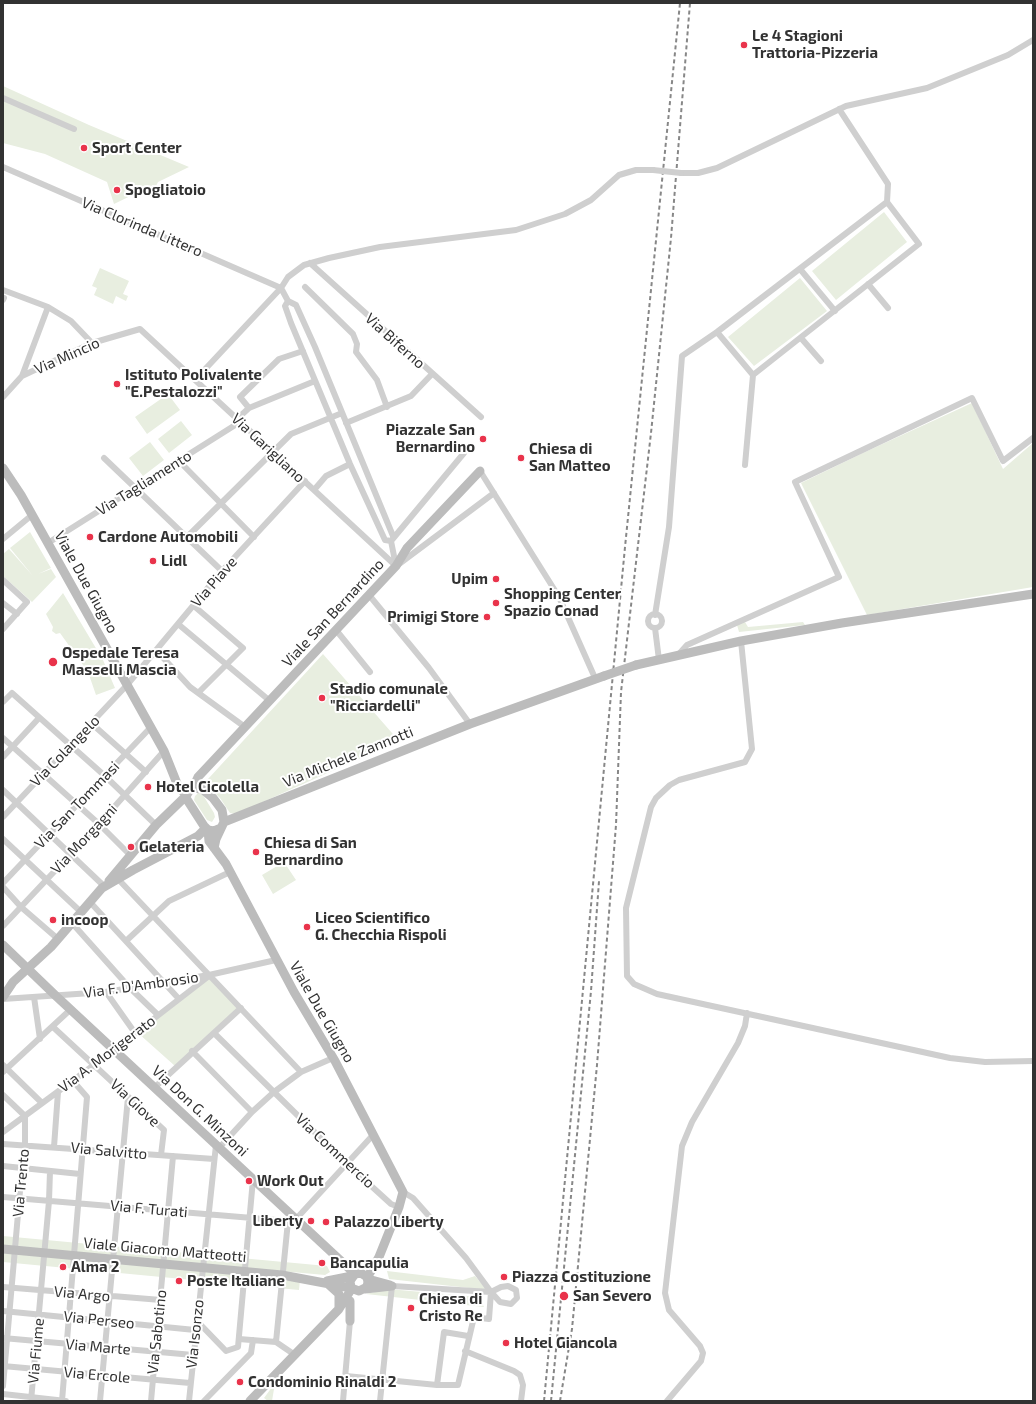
<!DOCTYPE html>
<html>
<head>
<meta charset="utf-8">
<style>
  body { margin:0 }
  #map { position:relative; width:1036px; height:1404px; overflow:hidden; background:#fff; font-family:"Exo 2",sans-serif }
  canvas { display:block }
  .frame { position:absolute; inset:0; border:4px solid #323232; pointer-events:none }
</style>
</head>
<body>
<div id="map">
<canvas width="1036" height="1404"></canvas>
<div class="frame"></div>
</div>
<script>
const c = document.querySelector('canvas').getContext('2d');
c.lineJoin = 'round';
function fill(path, color) {
  c.fillStyle = color;
  c.fill(path, 'evenodd');
}
function toPath(rows) {
  const path = new Path2D();
  for (const r of rows) {
    if (r.length === 3) {
      path.moveTo(r[0] + r[2], r[1]);
      path.arc(r[0], r[1], r[2], 0, 2 * Math.PI);
      continue;
    }
    path.moveTo(r[0], r[1]);
    for (let i = 2; i < r.length; i += 2) path.lineTo(r[i], r[i + 1]);
  }
  return path;
}
function trace(path, color, width, dash) {
  c.strokeStyle = color;
  c.lineWidth = width;
  c.lineCap = dash ? 'butt' : 'round';
  c.setLineDash(dash || []);
  c.stroke(path);
}
function drawText(font, color, halo, rows, align = 'center') {
  c.font = font + ' "Exo 2",sans-serif';
  c.lineWidth = 4;
  c.setLineDash([]);
  c.textBaseline = 'middle';
  c.strokeStyle = halo;
  c.fillStyle = color;
  for (const [text, x, y, turn = 0] of rows) {
    c.save();
    c.translate(x, y);
    c.rotate((+turn || 0) * Math.PI / 180);
    c.textAlign = isNaN(turn) ? turn : align;
    if (halo) c.strokeText(text, 0, 0);
    c.fillText(text, 0, 0);
    c.restore();
  }
}
fill(toPath([
  [3,86,89,125,189,167,158,182,156,186,153,185,114,204,107,182,45,154,3,143],
  [884,212,907,242,836,300,812,271],
  [100,268,129,281,123,294,128,296,126,301,116,296,113,304,94,295,97,288,92,286],
  [800,278,827,311,754,366,728,337],
  [168,394,180,410,147,434,135,417],
  [972,403,1003,469,1033,443,1033,587,867,615,801,483,865,452],
  [181,421,192,435,169,453,158,439],
  [150,442,164,460,143,476,129,458],
  [30,532,51,568,38,574,51,569,56,577,32,602,3,576,3,554,9,549,33,576,10,548],
  [63,593,103,660,115,688,96,695,88,672,60,633,56,634,52,631,53,627,46,614],
  [745,622,748,627,803,622,805,625,739,632,737,625],
  [323,654,399,741,236,814,230,813,220,798,208,786,208,779],
  [198,793,203,795,214,813,215,817,212,822,207,820,194,800,195,796],
  [284,862,296,880,273,894,262,875],
  [209,977,239,1008,175,1066,138,1033],
  [3,1236,327,1266,330,1272,325,1275,3,1246],
  [3,1253,300,1280,299,1290,3,1262],
  [387,1271,463,1280,475,1276,487,1290,389,1279],
  [388,1289,479,1297,484,1307,366,1294],
  [275,1383,272,1401,268,1401,264,1398]
]), '#e8eee0');
trace(toPath([
  [3,98,74,129],
  [3,167,281,288],
  [681,173,698,173,717,168,846,106,927,88,1008,55,1033,40],
  [310,263,481,417],
  [800,269,835,311],
  [868,284,888,308],
  [305,287,353,334,357,344,356,352,377,380,387,407],
  [281,288,288,301],
  [3,290,48,307,71,321,92,343],
  [3,300,4,298],
  [717,332,753,375,745,465],
  [801,338,821,361],
  [753,375,919,244,887,202],
  [22,376,48,307],
  [195,380,281,288,288,277,304,265,329,258,380,247,516,230,565,214,591,200,619,175,636,170,653,170],
  [3,397,22,376,92,343,140,329,396,566],
  [249,408,240,397,279,359,303,351],
  [237,419,249,408,315,381],
  [346,423,411,396,432,374],
  [104,458,222,571],
  [179,461,254,537],
  [480,471,559,597,595,678],
  [314,490,326,476,350,464],
  [393,536,315,347,296,305,288,301,285,306,291,323,350,464,385,540,391,541,464,453],
  [187,537,291,434,342,413],
  [3,539,32,515],
  [391,541,396,566],
  [48,543,240,422],
  [399,564,494,493],
  [3,580,27,602,3,629],
  [369,595,429,668,470,724],
  [3,603,17,614],
  [194,606,243,648,198,693],
  [655,621,7],
  [655,615,669,527,682,356,717,332,887,202,888,184,839,109],
  [178,624,270,701],
  [655,628,659,660],
  [336,630,370,672],
  [741,641,752,749,745,762,679,780,670,785,656,798,651,807,626,908,627,976,634,984,657,994,950,1058,985,1062,1033,1061],
  [156,650,190,687,245,727],
  [678,655,687,645,839,577,795,482,972,398,1003,461,1033,438],
  [3,702,12,693,105,776,156,825],
  [91,723,146,772],
  [3,738,99,824,130,855],
  [3,757,39,718],
  [3,790,105,887],
  [3,817,127,685,222,571,305,481],
  [3,839,81,912],
  [118,879,301,1072],
  [3,883,151,727],
  [3,887,21,907,58,939],
  [90,902,179,999],
  [72,923,129,987,158,1015],
  [3,926,99,824,164,751],
  [126,941,169,901,230,872],
  [106,992,135,1033],
  [34,997,40,1039],
  [3,999,106,992,209,975,276,960],
  [53,1027,164,1130,161,1155],
  [214,1033,346,1163,391,1204,399,1207],
  [192,1051,252,1112],
  [3,1065,42,1103],
  [3,1072,70,1010],
  [154,1088,241,1008],
  [3,1095,25,1116,25,1145,22,1168,3,1386],
  [3,1132,94,1065,209,976],
  [3,1144,214,1159],
  [54,1147,58,1092],
  [219,1148,252,1112,274,1092,301,1072,333,1058],
  [3,1166,80,1174],
  [403,1192,413,1198,466,1258,491,1292,500,1302,511,1304,517,1298,516,1290,508,1286,501,1287,491,1292],
  [3,1197,288,1221,291,1215],
  [296,1219,373,1135],
  [288,1221,276,1342,295,1355],
  [3,1287,161,1300],
  [3,1311,195,1330],
  [197,1321,226,1351,238,1347,253,1179],
  [3,1338,193,1355],
  [239,1339,276,1342],
  [465,1351,514,1371,520,1375,523,1385,521,1401],
  [3,1366,190,1383],
  [346,1376,437,1385,458,1385,474,1317,489,1319,491,1292],
  [437,1385,444,1332,468,1336],
  [3,1394,66,1401],
  [31,1401,49,1201,50,1171],
  [62,1401,87,1097,73,1081],
  [100,1401,128,1097],
  [151,1401,173,1156],
  [189,1401,216,1145],
  [204,1401,251,1353,253,1340],
  [343,1401,350,1321],
  [380,1401,392,1286,491,1292],
  [667,1401,701,1361,703,1353,700,1346,669,1310,665,1293,682,1146,692,1122,738,1043,745,1026,747,1013]
]), '#cfcfcf', 6);
trace(toPath([
  [3,468,21,495,164,751,178,786,186,795],
  [636,665,741,641,842,623,1033,594],
  [193,788,198,777,396,566,407,548,480,471],
  [224,822,470,724,604,676],
  [208,830,209,841,226,864,294,992,335,1061,403,1192,399,1207,379,1257,367,1278],
  [214,848,216,839,224,822,222,810,213,798,202,789,191,788,186,796,186,798,204,826,208,830,214,831,221,828],
  [109,881,156,825,186,796],
  [3,945,56,996,355,1274],
  [3,997,13,982,51,947,102,888,133,870,198,836,206,828],
  [3,1249,282,1275,351,1288,359,1291,367,1287,368,1282,367,1277,361,1273,355,1274,350,1281,351,1288],
  [368,1279,390,1285],
  [327,1281,352,1276],
  [328,1284,339,1294,339,1309],
  [365,1289,392,1286],
  [350,1301,350,1321],
  [250,1401,339,1309,352,1288]
]), '#bcbcbc', 9);
trace(toPath([
  [544,1401,625,547,680,3],
  [551,1401,591,991,599,881],
  [560,1401,572,1329,597,1065,616,825,621,692,651,433,671,238,690,3]
]), '#878787', 2, [4, 3]);
trace(toPath([
  [653,170,681,173]
]), '#cfcfcf', 6);
trace(toPath([
  [604,676,636,665]
]), '#bcbcbc', 9);
for (const [x, y, r, color] of [
  [744,45,4,"#e9334b"],
  [84,148,4,"#e9334b"],
  [117,190,4,"#e9334b"],
  [117,384,4,"#e9334b"],
  [483,439,4,"#e9334b"],
  [521,458,4,"#e9334b"],
  [90,537,4,"#e9334b"],
  [153,561,4,"#e9334b"],
  [496,579,4,"#e9334b"],
  [496,603,4,"#e9334b"],
  [487,617,4,"#e9334b"],
  [53,662,5,"#e9334b"],
  [322,698,4,"#e9334b"],
  [148,787,4,"#e9334b"],
  [131,847,4,"#e9334b"],
  [256,852,4,"#e9334b"],
  [53,920,4,"#e9334b"],
  [307,927,4,"#e9334b"],
  [249,1181,4,"#e9334b"],
  [311,1221,4,"#e9334b"],
  [326,1222,4,"#e9334b"],
  [322,1263,4,"#e9334b"],
  [63,1267,4,"#e9334b"],
  [504,1277,4,"#e9334b"],
  [179,1281,4,"#e9334b"],
  [564,1296,5,"#e9334b"],
  [411,1308,4,"#e9334b"],
  [506,1343,4,"#e9334b"],
  [240,1382,4,"#e9334b"]
]) {
  const dot = new Path2D();
  dot.arc(x, y, r, 0, 2 * Math.PI);
  c.fillStyle = color;
  c.fill(dot);
  trace(dot, '#fff', 1.5);
}
drawText('bold 15px', '#323232', '#fff', [
  ["Le 4 Stagioni",752,36],
  ["Trattoria-Pizzeria",752,53],
  ["Sport Center",92,148],
  ["Spogliatoio",125,190],
  ["Istituto Polivalente",125,375],
  ["\"E.Pestalozzi\"",125,392],
  ["Piazzale San",475,430,"right"],
  ["Bernardino",475,447,"right"],
  ["Chiesa di",529,449],
  ["San Matteo",529,466],
  ["Cardone Automobili",98,537],
  ["Lidl",161,561],
  ["Upim",488,579,"right"],
  ["Shopping Center",504,594],
  ["Spazio Conad",504,611],
  ["Primigi Store",479,617,"right"],
  ["Ospedale Teresa",62,653],
  ["Masselli Mascia",62,670],
  ["Stadio comunale",330,689],
  ["\"Ricciardelli\"",330,706],
  ["Hotel Cicolella",156,787],
  ["Chiesa di San",264,843],
  ["Bernardino",264,860],
  ["Gelateria",139,847],
  ["Liceo Scientifico",315,918],
  ["G. Checchia Rispoli",315,935],
  ["incoop",61,920],
  ["Work Out",257,1181],
  ["Liberty",303,1221,"right"],
  ["Palazzo Liberty",334,1222],
  ["Bancapulia",330,1263],
  ["Alma 2",71,1267],
  ["Piazza Costituzione",512,1277],
  ["Poste Italiane",187,1281],
  ["San Severo",573,1296],
  ["Chiesa di",419,1299],
  ["Cristo Re",419,1316],
  ["Hotel Giancola",514,1343],
  ["Condominio Rinaldi 2",248,1382]
], 'left');
drawText('15px', '#323232', '#fff', [
  ["Via Clorinda Littero",142,227,23],
  ["Via Biferno",395,341,42],
  ["Via Mincio",67,356,-24],
  ["Via Garigliano",268,448,43],
  ["Via Tagliamento",144,483,-32],
  ["Viale Due Giugno",86,582,61],
  ["Via Piave",214,582,-49],
  ["Viale San Bernardino",333,613,-47],
  ["Via Colangelo",65,751,-46],
  ["Via Michele Zannotti",348,757,-22],
  ["Via San Tommasi",77,805,-46],
  ["Via Morgagni",84,839,-47],
  ["Via F. D'Ambrosio",141,985,-8],
  ["Viale Due Giugno",322,1012,60],
  ["Via A. Morigerato",107,1054,-37],
  ["Via Giove",135,1103,43],
  ["Via Don G. Minzoni",200,1111,43],
  ["Via Salvitto",109,1151,5],
  ["Via Commercio",335,1151,43],
  ["Via Trento",21,1183,-85],
  ["Via F. Turati",149,1209,5],
  ["Viale Giacomo Matteotti",165,1250,5],
  ["Via Argo",82,1294,5],
  ["Via Perseo",99,1320,6],
  ["Via Sabotino",157,1332,-84],
  ["Via Isonzo",195,1334,-84],
  ["Via Marte",98,1347,5],
  ["Via Fiume",36,1351,-85],
  ["Via Ercole",97,1375,5]
]);
</script>
</body>
</html>
